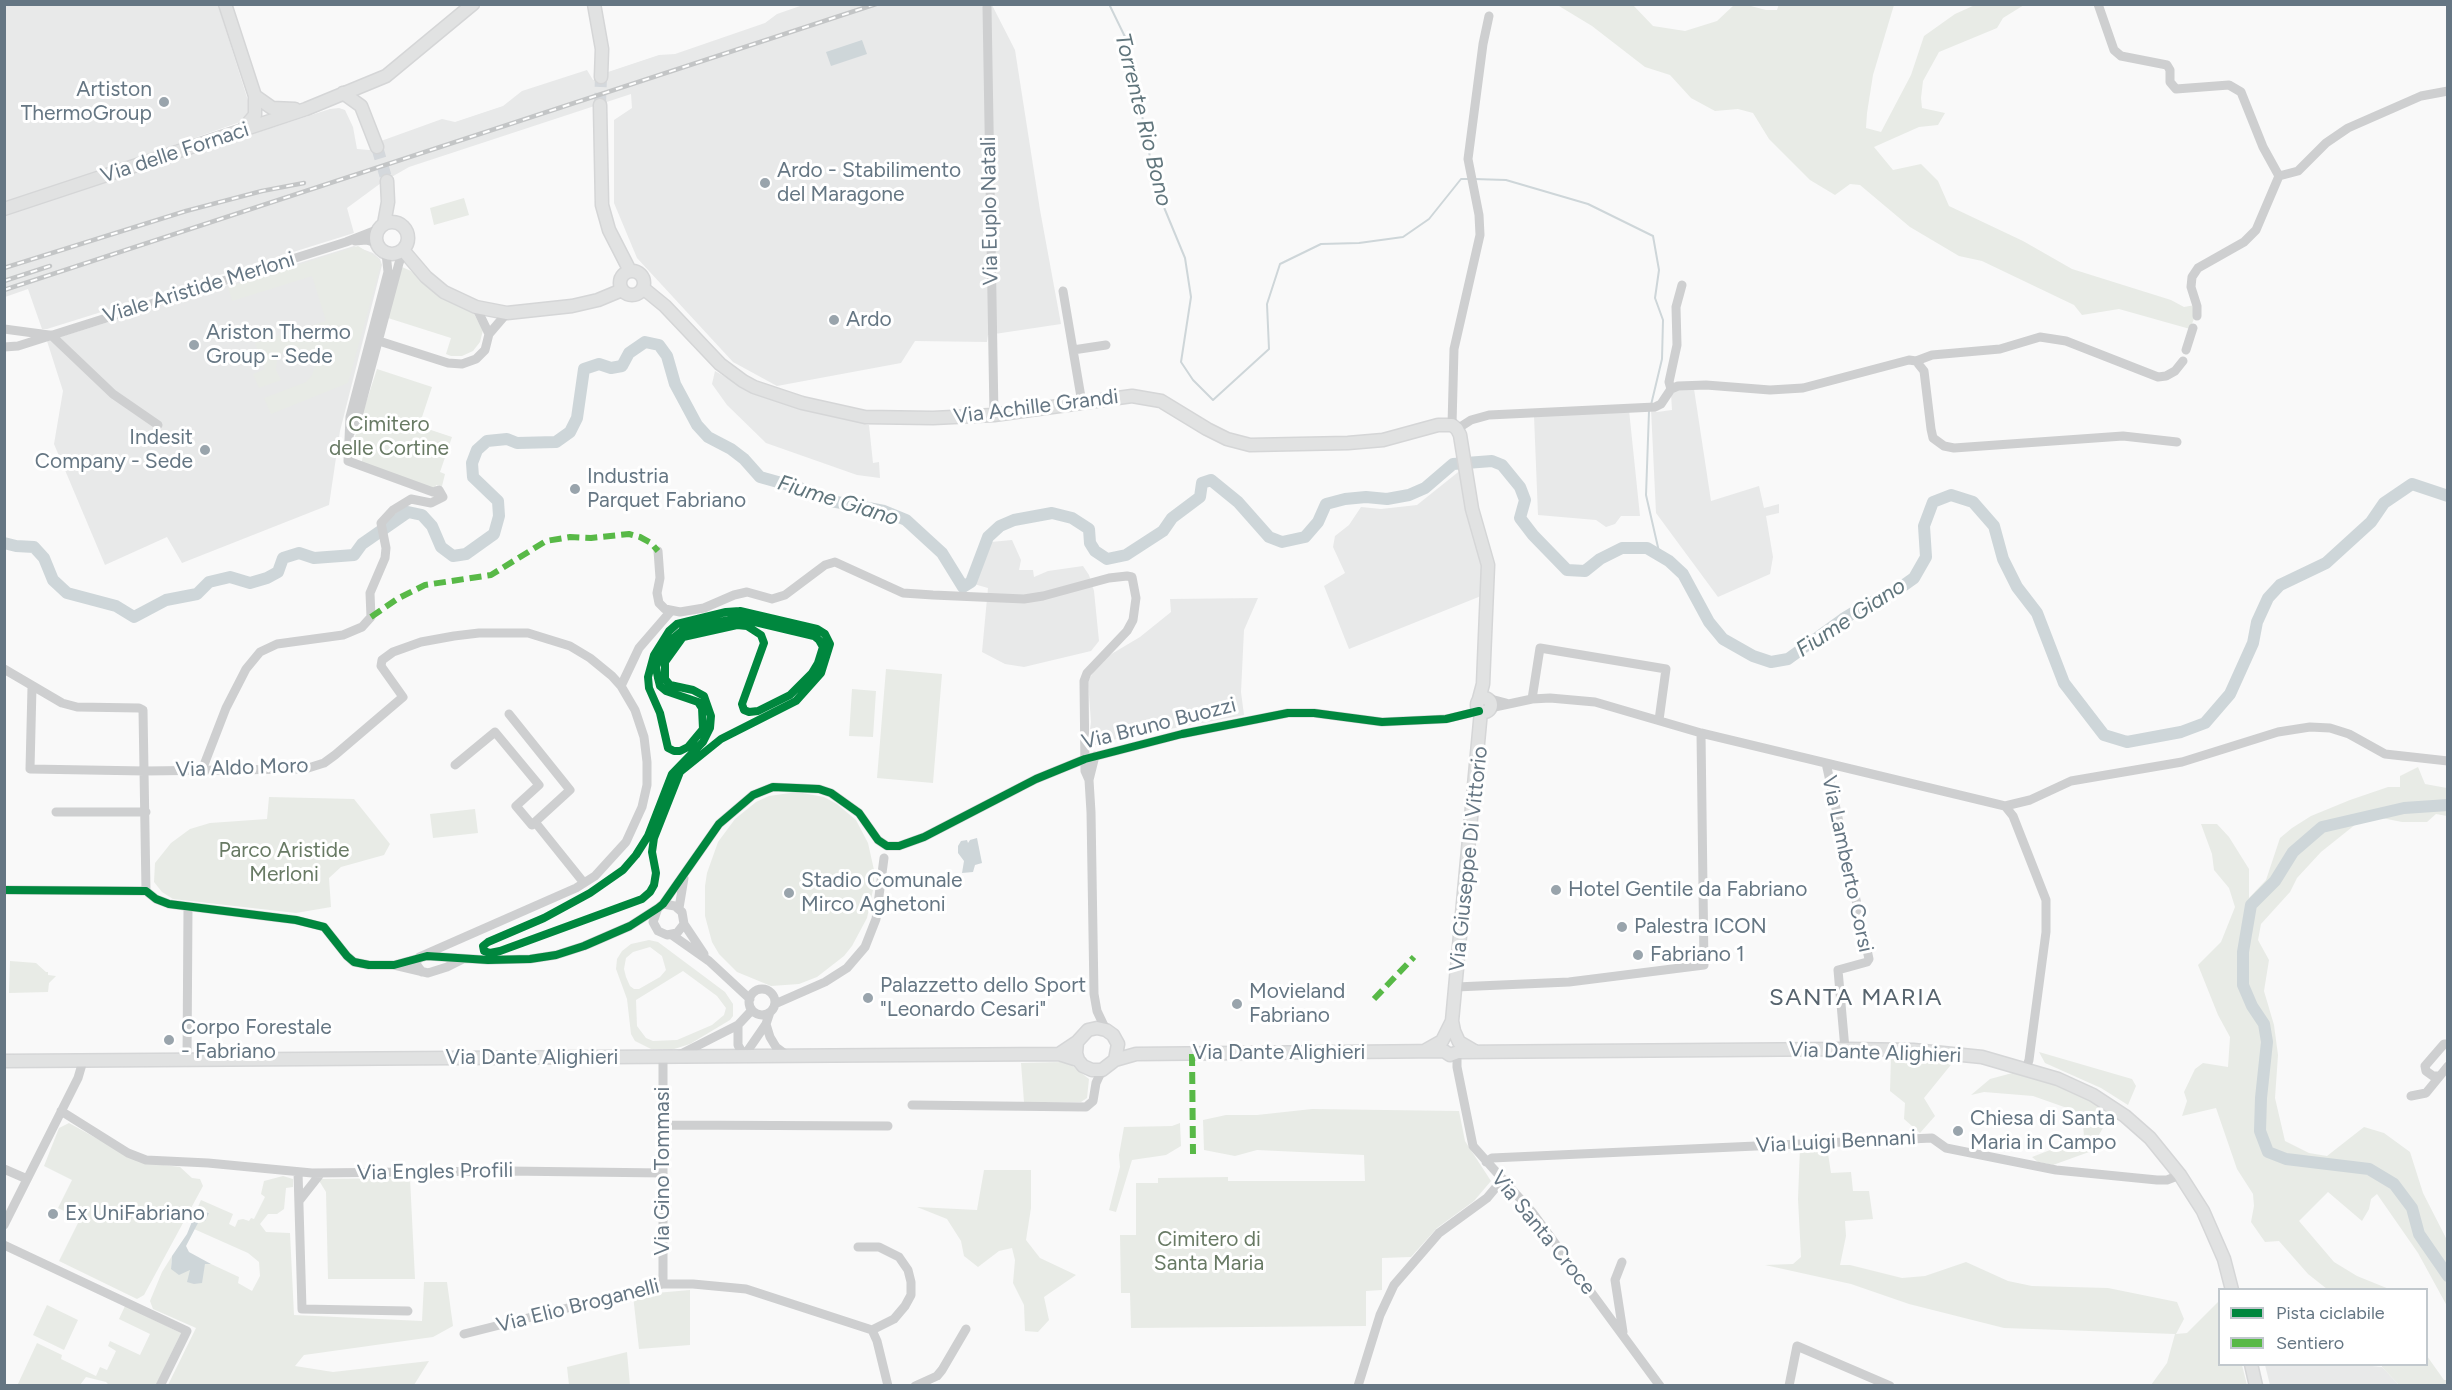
<!DOCTYPE html>
<html>
<head>
<meta charset="utf-8">
<style>
  body { margin:0 }
  #map { position:relative; width:2452px; height:1390px; overflow:hidden; background:#f9f9f9; font-family:Figtree,sans-serif }
  canvas { display:block }
  .frame { position:absolute; inset:0; border:6px solid #657683; pointer-events:none }
  .legend { position:absolute; left:2218px; top:1288px; width:210px; height:78px; box-sizing:border-box; background:#fff; border:2px solid #c1c8cd; margin:0; padding:8px 10px; list-style:none; font-size:18px; color:#657683 }
  .legend li { display:flex; align-items:center; gap:12px; height:30px }
  .legend b { width:30px; border:2px solid #c1c8cd }
</style>
</head>
<body>
<div id="map">
<canvas width="2452" height="1390"></canvas>
<div class="frame"></div>
<ul class="legend">
<li><b style="height:8px;background:#00873e"></b>Pista ciclabile</li>
<li><b style="height:8px;background:#58b947"></b>Sentiero</li>
</ul>
</div>
<script>
const c = document.querySelector('canvas').getContext('2d');
c.lineJoin = 'round';
function fill(path, color) {
  c.fillStyle = color;
  c.fill(path, 'evenodd');
}
function toPath(rows) {
  const path = new Path2D();
  for (const r of rows) {
    if (r.length === 3) {
      path.moveTo(r[0] + r[2], r[1]);
      path.arc(r[0], r[1], r[2], 0, 2 * Math.PI);
      continue;
    }
    path.moveTo(r[0], r[1]);
    for (let i = 2; i < r.length; i += 2) path.lineTo(r[i], r[i + 1]);
  }
  return path;
}
function trace(path, color, width, dash) {
  c.strokeStyle = color;
  c.lineWidth = width;
  c.lineCap = dash ? 'butt' : 'round';
  c.setLineDash(dash || []);
  c.stroke(path);
}
function drawText(font, color, halo, rows, align = 'center') {
  c.font = font + ' Figtree,sans-serif';
  c.lineWidth = 6;
  c.setLineDash([]);
  c.textBaseline = 'middle';
  c.strokeStyle = halo;
  c.fillStyle = color;
  for (const [text, x, y, turn = 0] of rows) {
    c.save();
    c.translate(x, y);
    c.rotate((+turn || 0) * Math.PI / 180);
    c.textAlign = isNaN(turn) ? turn : align;
    if (halo) c.strokeText(text, 0, 0);
    c.fillText(text, 0, 0);
    c.restore();
  }
}
fill(toPath([
  [4,5,218,5,251,110,243,121,5,204],
  [803,5,992,5,1015,50,1040,210,1061,324,988,335,987,342,915,341,901,363,777,386,733,362,637,258,614,203,614,120,632,108,631,94,409,167,381,183,347,208,354,233,47,329,42,329,28,289,5,297,4,214,330,109,339,108,345,110,353,127,357,149,369,150,381,146,381,141,442,119,455,122,503,106,522,91,587,70,593,80,606,76,608,72,659,55,675,54,765,23,777,14],
  [354,246,373,253,380,259,382,265,340,431,329,505,182,563,167,537,105,565,54,444,63,391,47,341],
  [715,371,752,392,823,414,869,425,873,463,879,462,880,478,857,475,766,443,727,405,712,384],
  [1694,389,1711,501,1759,486,1764,508,1779,504,1779,513,1766,516,1773,557,1770,574,1718,597,1656,513,1651,409,1657,412,1672,410,1671,394,1677,390],
  [1629,410,1640,516,1621,516,1615,524,1606,527,1596,520,1538,515,1534,416],
  [1462,469,1476,548,1484,570,1481,596,1349,649,1324,586,1345,573,1333,547,1335,536,1349,525,1361,507,1381,509,1417,505],
  [1012,540,1021,560,1019,570,1033,570,1034,577,1048,571,1083,566,1089,575,1094,591,1099,641,1091,651,1024,667,1005,664,982,652,988,588,974,584,991,542],
  [1258,598,1244,630,1241,692,1244,715,1117,739,1088,747,1091,722,1088,681,1095,669,1103,659,1140,637,1171,612,1170,599],
  [2353,1364,2382,1367,2399,1385,2270,1385,2265,1365]
]), '#e8e9e9');
fill(toPath([
  [1779,4,1894,5,1873,75,1867,113,1866,128,1881,132,1911,75,1924,36,1955,14,1975,5,2024,5,2003,18,1997,28,1939,52,1923,81,1921,98,1922,108,1945,113,1938,125,1919,127,1874,147,1893,170,1921,164,1938,181,1949,206,2023,241,2072,269,2171,300,2184,307,2195,305,2195,316,2190,329,2119,309,2082,315,2074,305,1982,261,1959,256,1910,227,1860,185,1850,184,1835,195,1810,180,1769,139,1753,113,1738,109,1715,111,1691,98,1670,75,1645,67,1592,26,1559,6,1544,5,1633,5,1653,26,1685,31,1717,21,1734,5,1747,5,1766,10,1777,10],
  [464,198,469,215,434,225,430,208],
  [358,246,379,259,381,264,348,383,271,414,264,398,306,382,312,375,315,366,312,355,303,349,292,348,283,352,277,360,276,370,281,380,259,388,253,374,265,369,255,343,326,321,312,276,232,301,228,287],
  [402,267,411,271,444,298,473,312,483,330,480,342,473,351,462,356,451,356,446,354,451,338,388,318],
  [377,369,432,387,419,426,452,437,440,472,445,474,442,486,436,485,435,489,361,465,363,456,350,452],
  [886,669,942,674,933,783,877,778],
  [852,689,876,691,873,737,849,736],
  [2418,767,2425,784,2447,788,2447,816,2436,814,2427,822,2402,822,2382,818,2356,824,2321,852,2297,878,2290,892,2261,924,2258,940,2269,960,2264,991,2274,1025,2278,1055,2275,1098,2285,1141,2309,1153,2327,1156,2364,1127,2384,1133,2410,1152,2423,1193,2447,1240,2447,1306,2418,1253,2377,1194,2371,1199,2369,1209,2362,1221,2328,1192,2299,1221,2334,1262,2357,1276,2389,1289,2327,1289,2308,1274,2279,1241,2265,1242,2251,1222,2254,1206,2253,1194,2237,1169,2216,1108,2182,1116,2187,1101,2184,1092,2195,1069,2203,1063,2228,1067,2230,1037,2218,1015,2198,965,2221,942,2235,907,2229,888,2214,870,2212,854,2201,824,2217,824,2229,837,2249,869,2249,898,2266,880,2280,838,2292,828,2311,816,2350,800,2388,787,2400,787,2400,776],
  [797,792,824,797,837,804,856,820,868,843,874,870,874,885,867,918,852,946,844,956,817,977,799,984,771,986,737,972,719,954,712,942,705,916,705,886,707,873,718,842,735,819,756,802,769,796],
  [269,797,354,799,390,844,384,855,341,867,329,878,331,907,296,913,173,899,162,892,154,882,155,863,171,843,190,829,210,823,267,819],
  [475,809,478,833,433,838,430,814],
  [649,940,658,942,725,992,733,1004,733,1016,730,1020,690,1044,671,1050,651,1049,635,1041,631,1034,627,999,616,969,617,959,622,951,631,944],
  [650,947,662,956,666,970,660,977,639,989,634,989,630,986,626,977,624,969,626,958,633,952],
  [683,971,717,996,726,1008,724,1015,712,1025,677,1040,653,1041,646,1038,637,1026,636,1000],
  [10,961,36,963,46,972,48,972,48,975,56,976,49,983,48,992,9,993],
  [2039,1052,2132,1079,2136,1086,2128,1105,2101,1088,2045,1063],
  [1891,1057,1954,1061,1924,1098,1935,1116,1920,1133,1904,1119,1905,1103,1890,1091],
  [1061,1062,1070,1064,1089,1079,1087,1098,1081,1102,1024,1102,1021,1063],
  [2016,1072,2060,1084,2095,1102,2111,1114,2089,1152,2053,1165,2038,1162,2032,1157,2084,1137,2083,1123,2067,1108,2033,1096,1984,1092,1971,1095,1990,1079],
  [1312,1109,1459,1111,1465,1141,1491,1181,1474,1201,1437,1228,1411,1257,1382,1258,1382,1290,1366,1291,1366,1326,1131,1328,1130,1293,1121,1293,1120,1235,1136,1235,1136,1183,1158,1183,1158,1178,1228,1177,1228,1181,1365,1181,1364,1155,1257,1150,1235,1156,1204,1150,1203,1120,1226,1115,1257,1115],
  [69,1123,139,1162,180,1167,192,1178,200,1179,203,1186,144,1295,137,1299,59,1261,80,1219,58,1208,72,1180,44,1166,59,1128],
  [1180,1123,1181,1146,1166,1155,1132,1160,1116,1212,1109,1210,1120,1167,1119,1155,1124,1127,1172,1126],
  [1800,1147,1827,1147,1831,1173,1851,1172,1853,1191,1869,1191,1873,1219,1845,1221,1846,1236,1840,1265,1850,1265,1902,1278,1925,1276,1966,1262,2008,1281,2032,1286,2108,1288,2177,1302,2184,1319,2176,1334,2187,1333,2219,1301,2220,1364,2242,1365,2247,1385,2151,1385,2167,1363,2175,1334,2004,1328,1909,1304,1851,1284,1765,1265,1793,1264,1801,1257,1798,1199],
  [984,1170,1031,1170,1031,1208,1026,1240,1040,1258,1076,1275,1044,1297,1049,1320,1038,1332,1025,1331,1024,1305,1013,1283,1015,1260,1012,1248,999,1251,978,1267,964,1256,961,1241,947,1219,917,1207,977,1210],
  [283,1176,293,1179,293,1187,286,1188,284,1209,277,1214,268,1214,260,1224,266,1232,290,1233,294,1315,422,1321,424,1282,447,1282,453,1326,433,1337,304,1355,295,1366,333,1372,429,1361,414,1385,168,1385,196,1328,153,1309,150,1301,162,1272,172,1256,171,1268,203,1269,205,1264,211,1264,239,1277,238,1283,252,1291,260,1276,259,1262,248,1253,194,1229,199,1220,209,1212,197,1209,201,1200,233,1214,229,1224,235,1227,238,1220,243,1219,249,1221,251,1218,254,1219,265,1197,261,1194,264,1181],
  [410,1178,415,1279,328,1279,326,1192,318,1179],
  [690,1290,690,1345,639,1349,633,1295],
  [47,1305,78,1320,64,1350,33,1335],
  [125,1306,181,1333,156,1385,109,1385,106,1382,86,1377,80,1385,17,1386,37,1343,62,1355,61,1359,96,1376,100,1367,107,1370,116,1351,108,1346,110,1341,140,1355,150,1334,119,1319],
  [627,1352,630,1385,569,1385,567,1367],
  [2427,1356,2444,1380,2447,1380,2447,1385,2399,1385,2382,1367,2382,1365,2426,1364]
]), '#e8ebe6');
fill(toPath([
  [862,40,867,54,831,66,826,52],
  [977,838,982,863,975,865,973,872,962,873,964,861,958,853,958,846,961,841,967,840,968,843,970,840],
  [197,1209,209,1213,205,1221,199,1221,186,1246,189,1252,211,1264,205,1264,202,1283,194,1284,187,1282,190,1270,179,1275,171,1269,172,1256,187,1234]
]), '#ced6d9');
trace(toPath([
  [1109,4,1128,43,1156,188,1185,258,1191,297,1181,362,1193,380,1213,400,1269,349,1267,304,1280,264,1321,244,1359,243,1403,237,1429,219,1461,179,1468,179],
  [1474,179,1506,180,1588,204,1653,236,1659,270,1655,298,1663,320,1662,359,1651,405],
  [1649,411,1646,495,1660,556]
]), '#ced6d9', 2);
trace(toPath([
  [4,543,16,546,34,547,44,558,53,580,67,593,116,606,134,617,166,600,197,594,209,582,230,577,250,583,267,578,278,572,283,558,299,553,314,558,354,555,362,544,408,512,422,515,432,526,441,547,453,556,466,554,494,534,499,516,498,501,473,477,472,463,477,450,487,441,507,439,517,443,556,442,570,432,577,418,584,369,599,364,611,368,622,366,629,353,645,342,659,345,667,356,675,384,697,425,708,437,731,449,744,459,760,477,810,491,831,501,884,511,906,520,942,553,963,587,971,582,988,537,1000,526,1014,520,1052,513,1072,518,1089,529,1090,543,1095,551,1107,559,1126,555,1163,531,1172,518,1200,497,1202,483,1211,480,1238,502,1269,537,1282,542,1305,537,1318,522,1326,504,1345,499,1366,497,1387,499,1409,495,1425,488,1453,464,1492,461,1502,465,1520,487,1525,500,1520,518,1533,535,1567,570,1585,571,1600,559,1622,548,1647,548,1669,561,1683,574,1709,622,1723,639,1753,656,1771,662,1788,659,1843,619,1868,604,1893,593,1914,578,1926,557,1924,526,1933,502,1951,495,1973,502,1994,526,2003,559,2017,587,2037,613,2064,683,2104,735,2127,742,2181,732,2205,723,2230,694,2253,643,2257,622,2268,598,2280,585,2326,563,2371,522,2384,503,2412,484,2448,496],
  [2448,805,2404,808,2322,827,2293,852,2275,881,2251,905,2243,952,2243,985,2252,1006,2264,1024,2267,1042,2261,1098,2260,1131,2268,1152,2286,1159,2369,1169,2394,1184,2412,1208,2419,1234,2448,1276]
]), '#ced6d9', 12);
trace(toPath([
  [600,105,601,77],
  [377,147,387,181]
]), '#d4d8dc', 12, [12, 6]);
const major = toPath([
  [225,4,255,96,255,115,244,128],
  [594,4,602,49,601,77],
  [343,93,361,106,377,147],
  [255,96,272,108,295,109],
  [600,105,602,205,609,230,630,271],
  [4,209,306,109,386,76,473,4],
  [392,238,16],
  [384,224,388,202,387,181],
  [403,250,426,277,444,292,476,307,507,313,572,306,598,300,622,290],
  [632,283,12],
  [643,288,665,306,720,364,743,381,754,387,802,403,865,417,933,418,994,415,1132,396,1161,401,1207,429,1227,439,1250,445,1348,443,1383,440,1438,425,1452,425,1457,429,1460,435,1472,509,1488,565,1483,684,1479,699],
  [1484,705,7],
  [1426,1050,1442,1041,1452,1021],
  [1476,1052,1459,1042,1454,1031,1452,1021,1481,711],
  [1059,1054,1077,1042,1088,1030,1097,1028,1106,1030,1113,1035,1118,1044,1115,1060,1102,1070,1092,1070,1083,1066,1078,1060,1076,1053,1077,1042],
  [1115,1060,1136,1054,1444,1051,1450,1055,1458,1052,1845,1049,1913,1050,1982,1057,2058,1079,2093,1095,2125,1116,2150,1138,2180,1175,2203,1211,2224,1259,2232,1290],
  [4,1061,1059,1054,1078,1060],
  [2251,1364,2256,1386]
]);
trace(major, '#d5d6d7', 15);
trace(toPath([
  [2098,4,2114,50,2121,56,2167,65,2170,70,2170,82,2176,89,2229,85,2241,92,2263,147,2279,176],
  [987,7,994,415],
  [355,241,366,240,377,243],
  [1063,291,1082,403],
  [476,307,489,334],
  [2197,316,2197,306,2191,287,2192,277,2198,268,2244,242,2256,230,2279,176,2298,171,2326,143,2348,128,2421,96,2448,91],
  [4,329,49,335],
  [51,335,113,394,158,425],
  [379,341,448,363,462,364,476,359,485,350,489,334,507,313],
  [4,347,18,346,346,242,379,229],
  [1073,350,1106,345],
  [2186,350,2193,328],
  [1916,361,1932,355,2000,349,2040,337,2066,341,2158,377,2166,376,2175,371,2183,361],
  [1671,389,1669,382,1677,345,1676,307,1682,285],
  [1452,425,1454,349,1480,235,1479,215,1468,159,1483,44,1489,16],
  [1457,429,1471,420,1489,415,1655,407,1661,404,1671,389,1678,386,1706,385,1770,390,1803,388,1909,360,1916,361,1924,371,1931,429,1933,438,1944,446,1954,448,2123,436,2177,442],
  [350,433,357,420,399,263,404,252],
  [658,551,660,578,657,593,659,603,665,609,680,612,704,608,734,595,747,592,772,599,785,595,825,565,835,562,903,593,933,595,1024,599,1043,596,1109,578,1127,576,1132,577,1136,598,1133,620,1127,631,1087,673,1084,681,1085,771,1089,780,1091,812,1094,994,1097,1011,1106,1030],
  [4,669,62,703,77,707,139,708,143,710,146,891],
  [621,686,639,648,671,611],
  [32,687,30,769,145,771,305,769,324,763,335,755,403,697,381,666,382,660,393,652,421,642,454,636,479,633,528,633,570,646,590,658,612,676,621,686,635,710,644,737,647,762,647,785,642,807,626,842,595,876,576,888,419,957,416,964,422,972],
  [1487,698,1506,703],
  [1532,699,1540,648,1666,669,1659,720],
  [1490,708,1532,699,1550,698,1595,702,1701,733,2005,806,2013,816,2046,900,2046,932,2029,1060,2026,1069],
  [509,714,570,790,535,822],
  [1826,763,1869,959,1867,962,1838,970,1845,1049],
  [455,765,495,732,539,785,516,806,532,825,535,822,584,883],
  [202,770,226,708,246,669,260,652,277,644,343,635,362,627,371,617,370,593,385,558,386,548,381,523,393,510,411,499,431,503,443,497,439,490,433,492,348,461,350,417,388,272,386,253],
  [1089,780,1095,756],
  [2005,806,2030,800,2071,781,2182,762,2278,732,2310,727,2330,728,2349,734,2385,754,2448,761],
  [56,812,146,812],
  [4,890,146,891,156,899,169,904,296,920,324,927,347,956,354,962,369,965,394,965,427,956,488,960,530,959,556,955,584,946,630,926,658,908,663,904,719,824,753,795,773,787,819,789,831,793,859,813,878,840,887,846,899,846,924,837,1036,779,1085,759,1182,734,1288,713,1314,713,1382,722,1446,719,1479,711],
  [658,908,653,922,658,931,667,935,677,933,684,924,682,912,675,906,663,904],
  [679,908,684,878],
  [684,924,704,954],
  [672,935,709,961,750,999],
  [394,965,428,973,447,967,463,959],
  [1456,987,1569,982,1704,965,1701,733],
  [762,1002,13],
  [775,1004,825,982,847,968,865,947,876,919,884,858],
  [766,1024,770,1037,776,1047,788,1056],
  [738,1025,738,1045,744,1056,766,1024,770,1012],
  [1457,1053,1457,1067,1473,1146,1532,1212,1660,1386],
  [679,1055,738,1025,752,1010],
  [663,1057,663,1284],
  [187,1060,188,907],
  [2438,1076,2433,1076,2426,1071,2425,1066,2444,1044,2448,1044],
  [2411,1096,2426,1093,2448,1066],
  [912,1105,1086,1107,1093,1101,1096,1083,1102,1070],
  [61,1111,128,1153,146,1160,208,1163,312,1173,508,1171,663,1173],
  [662,1125,888,1126],
  [1486,1162,1492,1158,1932,1138,1946,1148,2056,1170,2157,1180,2167,1180,2180,1175],
  [4,1169,27,1179],
  [298,1172,302,1309,408,1311],
  [299,1201,321,1173],
  [4,1225,78,1078,83,1061],
  [4,1245,187,1331,160,1386],
  [1622,1262,1615,1280,1623,1332],
  [872,1330,877,1341,888,1386],
  [464,1334,663,1284,693,1284,746,1289,872,1330,894,1319,905,1306,911,1295,911,1282,908,1270,899,1257,879,1247,858,1247],
  [915,1386,937,1376,942,1370,966,1329],
  [1358,1386,1380,1315,1394,1285,1439,1233,1487,1198,1503,1179],
  [1789,1386,1797,1346,1890,1386]
]), '#cecfd0', 9);
trace(major, '#e1e2e2', 12);
const rail = toPath([
  [4,268,186,211,262,191,304,183],
  [4,281,50,266],
  [4,290,876,4]
]);
trace(rail, '#c3c5c6', 4.5);
trace(rail, '#fff', 2, [7]);
trace(toPath([
  [371,617,397,599,425,585,491,575,546,541,570,537,591,538,629,534,640,537,651,543,658,551],
  [1374,999,1414,957],
  [1192,1054,1193,1154]
]), '#58b947', 6, [12, 6]);
trace(toPath([
  [740,611,817,629,825,634,830,644,821,673,796,701,721,739,680,772,654,838,652,852,656,873,654,885,650,892,642,899,500,951,490,953,484,951,483,946,488,942,544,918,590,893,623,870,636,855,648,836,672,774,703,742,710,728,711,716,704,696,693,690,670,685,665,679,665,662,683,637,737,625,747,626,761,635,764,643,742,704,744,710,749,712,758,711,790,695,812,673,818,663,823,647,819,640,814,636,738,618,683,630,671,640,659,659,656,667,658,678,660,686,666,691,698,702,702,708,703,729,688,747,680,751,674,751,668,748,660,713,649,688,648,677,654,655,669,631,677,624,726,612,740,611],
  [4,890,146,891,156,899,169,904,296,920,324,927,347,956,354,962,369,965,394,965,427,956,488,960,530,959,556,955,584,946,630,926,658,908,663,904,719,824,753,795,773,787,819,789,831,793,859,813,878,840,887,846,899,846,924,837,1036,779,1085,759,1182,734,1288,713,1314,713,1382,722,1446,719,1479,711]
]), '#00873e', 8);
for (const [x, y, r, color] of [
  [164,102,6,"#99a4ac"],
  [765,183,6,"#99a4ac"],
  [834,320,6,"#99a4ac"],
  [194,345,6,"#99a4ac"],
  [205,450,6,"#99a4ac"],
  [575,489,6,"#99a4ac"],
  [1556,890,6,"#99a4ac"],
  [789,893,6,"#99a4ac"],
  [1622,927,6,"#99a4ac"],
  [1638,955,6,"#99a4ac"],
  [868,998,6,"#99a4ac"],
  [1237,1004,6,"#99a4ac"],
  [169,1040,6,"#99a4ac"],
  [1958,1131,6,"#99a4ac"],
  [53,1214,6,"#99a4ac"]
]) {
  const dot = new Path2D();
  dot.arc(x, y, r, 0, 2 * Math.PI);
  c.fillStyle = color;
  c.fill(dot);
  trace(dot, '#fff', 2);
}
drawText('21px', '#657683', '#fff', [
  ["Artiston",152,90,"right"],
  ["ThermoGroup",152,114,"right"],
  ["Ardo - Stabilimento",777,171],
  ["del Maragone",777,195],
  ["Ardo",846,320],
  ["Ariston Thermo",206,333],
  ["Group - Sede",206,357],
  ["Indesit",193,438,"right"],
  ["Company - Sede",193,462,"right"],
  ["Industria",587,477],
  ["Parquet Fabriano",587,501],
  ["Stadio Comunale",801,881],
  ["Mirco Aghetoni",801,905],
  ["Hotel Gentile da Fabriano",1568,890],
  ["Palestra ICON",1634,927],
  ["Fabriano 1",1650,955],
  ["Palazzetto dello Sport",880,986],
  ["\"Leonardo Cesari\"",880,1010],
  ["Movieland",1249,992],
  ["Fabriano",1249,1016],
  ["Corpo Forestale",181,1028],
  ["- Fabriano",181,1052],
  ["Chiesa di Santa",1970,1119],
  ["Maria in Campo",1970,1143],
  ["Ex UniFabriano",65,1214]
], 'left');
drawText('21px', '#657683', '#fff', [
  ["Via delle Fornaci",175,153,-18],
  ["Via Euplo Natali",990,211,-91],
  ["Viale Aristide Merloni",199,288,-17],
  ["Via Achille Grandi",1036,407,-7],
  ["Via Bruno Buozzi",1159,724,-14],
  ["Via Aldo Moro",242,768,-2],
  ["Via Giuseppe Di Vittorio",1469,859,-84],
  ["Via Lamberto Corsi",1847,864,78],
  ["Via Dante Alighieri",1279,1053],
  ["Via Dante Alighieri",1875,1053,2],
  ["Via Dante Alighieri",532,1058],
  ["Via Luigi Bennani",1836,1142,-3],
  ["Via Gino Tommasi",663,1171,-90],
  ["Via Engles Profili",435,1172,-1],
  ["Via Santa Croce",1543,1233,51],
  ["Via Elio Broganelli",578,1306,-14]
]);
drawText('21px', '#687a64', '#fff', [
  ["Cimitero",389,425],
  ["delle Cortine",389,449],
  ["Parco Aristide",284,851],
  ["Merloni",284,875],
  ["Cimitero di",1209,1240],
  ["Santa Maria",1209,1264]
]);
drawText('italic 22px', '#60757c', '#fff', [
  ["Torrente Rio Bono",1143,120,76],
  ["Fiume Giano",838,501,17],
  ["Fiume Giano",1851,618,-33]
]);
c.letterSpacing = '1.5px';
drawText('24px', '#57646e', '#fff', [
  ["SANTA MARIA",1856,998]
]);
c.letterSpacing = '0px';
</script>
</body>
</html>
